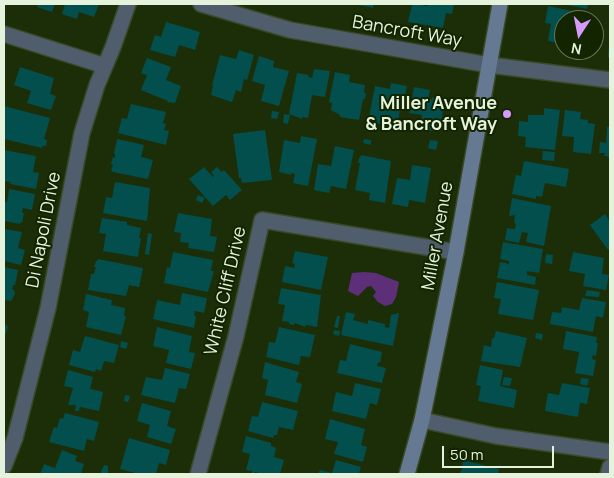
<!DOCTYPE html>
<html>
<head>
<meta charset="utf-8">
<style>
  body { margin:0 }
  #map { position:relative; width:614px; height:478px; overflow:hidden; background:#1c2e07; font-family:Manrope,sans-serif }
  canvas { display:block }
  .frame { position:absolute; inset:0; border:5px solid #e6f3dc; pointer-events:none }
  .north { position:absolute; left:554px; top:10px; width:50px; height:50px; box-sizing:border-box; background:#122400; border:1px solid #677758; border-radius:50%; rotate:191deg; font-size:14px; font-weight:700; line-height:20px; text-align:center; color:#e6f3dc }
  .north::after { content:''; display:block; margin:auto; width:18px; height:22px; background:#d69bfa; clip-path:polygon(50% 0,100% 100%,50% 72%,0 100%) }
  .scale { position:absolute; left:442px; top:446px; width:112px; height:22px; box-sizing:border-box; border:2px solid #e6f3dc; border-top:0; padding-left:6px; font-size:15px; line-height:18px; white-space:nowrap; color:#e6f3dc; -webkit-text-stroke:4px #122400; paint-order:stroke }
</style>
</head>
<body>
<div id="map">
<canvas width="614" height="478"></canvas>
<div class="frame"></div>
<div class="north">N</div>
<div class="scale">50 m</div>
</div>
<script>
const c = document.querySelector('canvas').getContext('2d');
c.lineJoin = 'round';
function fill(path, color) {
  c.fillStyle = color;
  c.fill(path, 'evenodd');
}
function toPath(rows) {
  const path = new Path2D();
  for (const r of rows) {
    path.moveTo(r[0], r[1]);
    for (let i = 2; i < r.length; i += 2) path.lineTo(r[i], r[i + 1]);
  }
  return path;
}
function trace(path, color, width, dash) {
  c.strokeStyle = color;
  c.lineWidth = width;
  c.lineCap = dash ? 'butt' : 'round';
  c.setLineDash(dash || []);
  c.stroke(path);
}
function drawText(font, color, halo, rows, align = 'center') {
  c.font = font + ' Manrope,sans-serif';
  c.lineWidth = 4;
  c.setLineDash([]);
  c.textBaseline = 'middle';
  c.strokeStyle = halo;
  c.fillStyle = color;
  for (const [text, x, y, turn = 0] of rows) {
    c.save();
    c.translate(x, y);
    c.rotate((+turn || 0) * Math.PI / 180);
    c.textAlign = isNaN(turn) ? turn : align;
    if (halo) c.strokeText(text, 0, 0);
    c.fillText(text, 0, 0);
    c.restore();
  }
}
fill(toPath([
  [364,272,376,273,399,282,396,297,392,304,385,306,378,302,373,296,376,292,371,286,367,287,358,296,348,291,352,273]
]), '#5e2f79');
fill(toPath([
  [38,4,55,4,52,12,37,7],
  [65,4,99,4,94,17,79,12,77,19,62,14],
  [354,4,374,4,373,8],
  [412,4,428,6,428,4,454,4,452,14,446,13,443,28,408,22],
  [563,4,588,4,587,9],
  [548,6,572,11,571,20,564,20,564,44,548,41,551,24,545,23],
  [166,22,200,32,195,50,179,45,175,57,150,50,155,35,161,37],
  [609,44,610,44,610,57,608,57],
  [239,50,254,55,247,80,244,79,241,92,236,90,232,102,211,95,213,85,212,85,220,55,236,59],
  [259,56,274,61,273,67,289,71,279,106,261,101,265,85,252,81],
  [147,58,171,67,166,80,181,86,175,103,167,102,168,101,141,90,147,75,141,73],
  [20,67,54,78,50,94,56,96,51,110,27,103,31,91,14,85],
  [314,69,330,71,325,97,312,95,308,118,303,117,302,119,289,114,297,73,309,75,308,77,312,78],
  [335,72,350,75,349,82,365,85,364,93,366,93,365,99,363,99,359,120,340,117,340,115,331,110,332,103,329,102],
  [391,83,407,86,402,111,400,110,397,127,368,122,375,86,390,89],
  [414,87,430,90,428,99,432,99,432,97,445,100,439,132,420,129,422,115,409,113],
  [131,104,166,112,163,123,166,124,164,130,169,131,166,145,118,133,122,118,127,119],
  [4,106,50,118,44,139,47,140,46,146,42,146,42,148,4,139],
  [544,108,560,110,555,150,525,147,526,137,518,136,519,121,528,122,528,115,544,115],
  [565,110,581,112,580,119,588,120,588,123,595,124,591,154,573,152,574,137,562,136],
  [272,111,279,112,277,119,271,118],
  [284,114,290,115,288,124,283,123],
  [607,127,610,127,610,157,604,156,605,153,599,153,600,142,606,143],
  [265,130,272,180,242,183,241,178,239,178,233,134],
  [301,136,317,139,308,186,293,183,295,174,291,173,291,175,279,172,284,140,300,143],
  [117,139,144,145,141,157,153,160,148,179,113,172,111,170,113,165,111,164,113,157,115,158,115,154,114,153],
  [364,139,371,140,371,145,363,143],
  [430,140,438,141,436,150,428,148],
  [335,146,354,150,346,189,331,186,329,193,314,190,318,164,331,166],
  [4,150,36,156,33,172,39,173,36,189,10,184,11,182,4,181],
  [543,151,555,152,554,161,542,160],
  [361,155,391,161,385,203,369,200,370,193,355,190,360,163,358,163,359,158,360,158],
  [524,161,569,169,566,187,545,183,542,197,536,196,536,199,512,194,516,175,521,176],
  [412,165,431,168,425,203,409,200,408,207,392,204,397,178,410,180],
  [204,167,213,177,214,176,211,172,217,167,222,172,224,170,242,190,230,200,226,195,213,206,189,179],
  [115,182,150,188,147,221,103,213,106,197,112,198],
  [9,189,35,194,32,210,23,208,22,213,24,213,22,223,20,222,20,224,4,221,4,201,7,202],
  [198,195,205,198,202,203,196,200],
  [512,198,551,206,544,246,526,242,528,233,522,232,519,243,505,240,507,228,515,229,516,224,514,223,515,215,509,216],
  [178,213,212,219,210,236,217,237,214,252,188,248,189,243,180,242,181,233,174,232],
  [605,214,610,222,610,249,608,250,590,225],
  [102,218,127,222,127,225,141,228,139,238,141,238,138,257,103,251,106,234,99,233],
  [4,229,22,232,18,248,25,250,21,265,4,261],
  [148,233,152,234,149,255,145,254],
  [503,242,543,249,539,273,527,271,527,275,536,277,535,285,497,278,500,262,509,264,509,261,500,259],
  [295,251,328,257,321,290,282,282,285,266,294,268,295,264,292,263],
  [173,252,213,260,211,271,214,271,208,292,164,283,167,267,170,268],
  [573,252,604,258,602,274,609,275,606,290,583,286,585,274,569,271],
  [546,254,553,255,552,264,545,263],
  [98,259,143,268,139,287,129,285,126,296,88,290,91,274,94,274,96,267,94,267,96,261,97,261],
  [4,267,18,270,15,285,13,285,12,289,14,290,15,294,11,301,4,300],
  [497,282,539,290,533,320,498,314,501,299,494,298],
  [281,288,321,295,317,327,306,325,305,327,295,323,294,325,289,324,289,322,282,321,285,305,278,304],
  [587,290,600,292,599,297,585,296],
  [182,293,207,298,204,313,195,311,194,316,196,316,194,328,153,319,157,300,180,305],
  [86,294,112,300,111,305,125,308,124,316,126,316,121,335,86,327,89,312,83,310],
  [582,298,606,302,603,318,596,316,593,332,550,324,552,312,561,313,562,307,579,310],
  [346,312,355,314,353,320,368,324,368,320,385,324,385,327,389,328,391,315,399,313,393,346,341,335],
  [337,316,340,316,338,328,334,327],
  [4,325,8,326,4,339],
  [157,327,192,336,189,352,195,353,191,369,166,363,169,350,153,346],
  [279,327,315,335,310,357,301,356,299,365,266,357,269,342,275,343],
  [334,330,340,331,339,336,333,334],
  [496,331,527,338,520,367,481,361,484,345,491,347,492,338,494,338],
  [566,331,597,337,596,343,598,343,596,356,593,355,592,359,596,360,593,376,575,373,579,352,563,349],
  [536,333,543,334,542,340,535,338],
  [85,336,119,345,114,363,104,361,101,371,96,369,95,372,69,365,73,350,80,352],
  [121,341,128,343,126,349,120,347],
  [350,344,382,352,380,363,378,362,377,366,386,368,382,383,337,373,340,360,346,361],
  [265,362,299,372,296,382,302,384,297,403,265,395,268,380,262,378],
  [480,365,503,370,500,386,517,390,514,408,478,401,481,386,476,385],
  [165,368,190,374,186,389,179,388,175,403,141,395,146,377,162,380],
  [68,370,93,377,90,389,103,392,99,411,80,407,79,411,75,411,76,405,68,405,73,388,64,386],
  [504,377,512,378,510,386,502,385],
  [581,378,589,379,587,386,580,384],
  [355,383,381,389,377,405,370,403,366,419,332,411,336,392,352,396],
  [562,383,590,388,587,404,580,403,578,417,545,411,548,393,559,395],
  [125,395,130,396,128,402,124,401],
  [262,402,298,411,293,430,279,427,277,435,274,435,273,438,248,431,252,416,258,417],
  [142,403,171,411,167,426,176,429,171,444,147,437,150,425,137,421],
  [65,413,99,422,94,441,87,439,84,451,49,442,54,427,57,428,60,418,63,419],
  [330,419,365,429,361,445,367,447,363,462,334,454,338,442,325,439],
  [246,436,271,443,271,446,276,448,274,457,284,460,280,474,263,474,255,472,254,474,252,474,252,471,246,470,250,454,242,452],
  [129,438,170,450,166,465,159,463,156,474,139,474,120,469],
  [62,450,77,456,75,461,84,464,81,474,40,474,44,464,55,468],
  [336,460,361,467,359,474,318,474,320,470,332,473],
  [463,460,499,469,498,474,459,474,462,469],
  [104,465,108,466,108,474,100,474]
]), '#024f4d');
const minor = toPath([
  [201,4,290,30,489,65,610,80],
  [4,34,105,66],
  [422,420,496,436,610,452],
  [4,466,15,438,48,308,82,133,97,85,113,47,128,4],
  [198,474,236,336,262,220,456,252],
  [608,474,610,467]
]);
const secondary = toPath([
  [407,474,422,420,456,252,500,4]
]);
trace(minor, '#384a25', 18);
trace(secondary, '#384a25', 18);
trace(minor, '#4f5d6c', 15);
trace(secondary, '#657a92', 15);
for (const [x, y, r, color] of [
  [507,114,5,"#d69bfa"]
]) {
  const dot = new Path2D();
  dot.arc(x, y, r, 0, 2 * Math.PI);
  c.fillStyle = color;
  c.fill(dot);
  trace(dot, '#122400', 2);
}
drawText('18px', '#e6f3dc', '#122400', [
  ["Bancroft Way",407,32,10],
  ["Di Napoli Drive",44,230,-79],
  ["Miller Avenue",438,236,-80],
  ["White Cliff Drive",226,291,-77]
]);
drawText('bold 18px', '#e6f3dc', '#122400', [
  ["Miller Avenue",497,104],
  ["& Bancroft Way",497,125]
], 'right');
</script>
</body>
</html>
